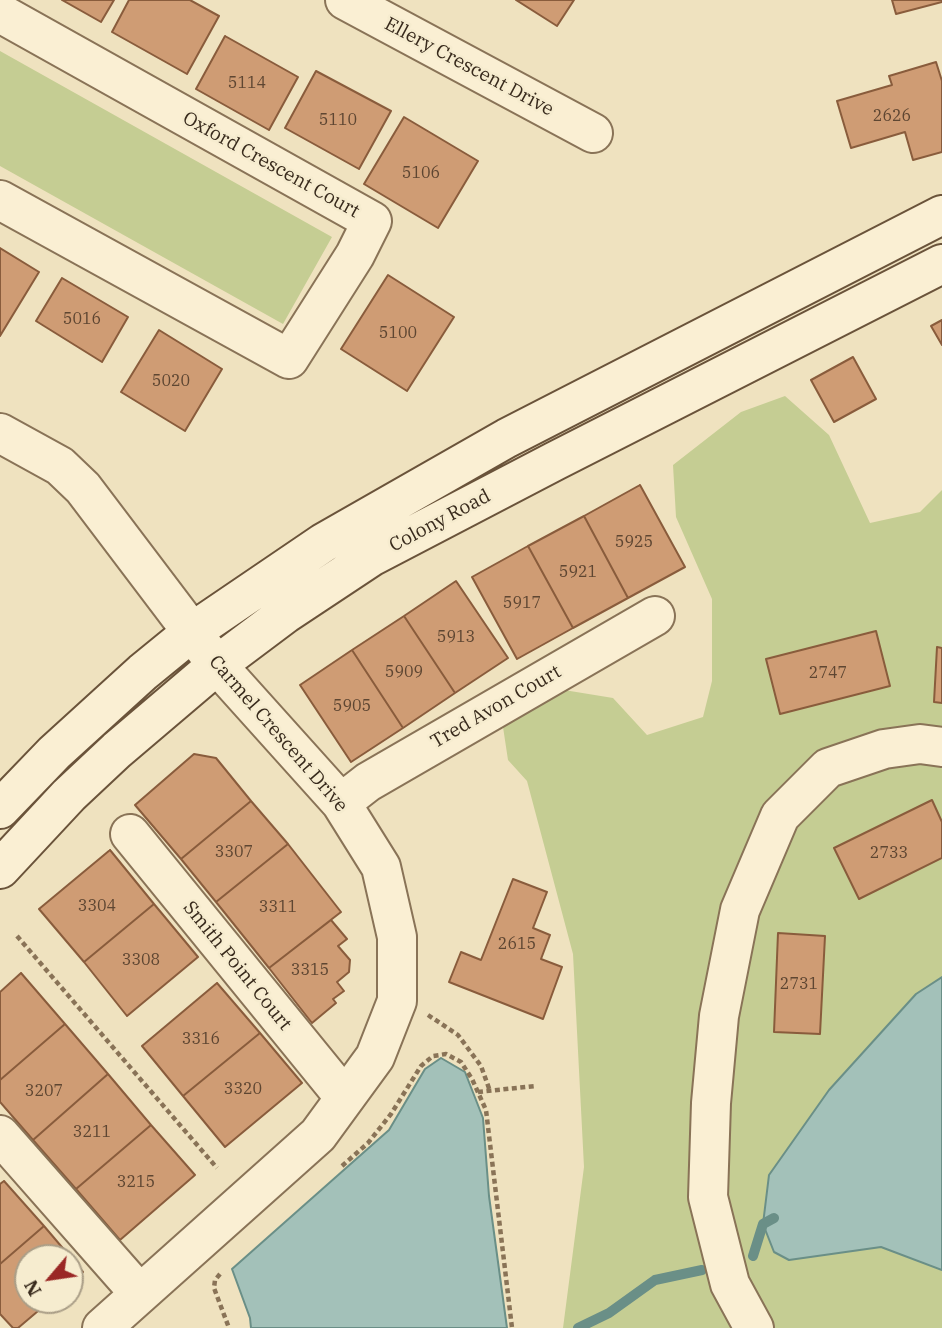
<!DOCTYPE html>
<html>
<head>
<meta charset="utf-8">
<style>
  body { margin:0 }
  #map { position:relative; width:942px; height:1328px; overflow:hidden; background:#efe2bf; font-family:"IBM Plex Serif",serif }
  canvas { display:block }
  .north { position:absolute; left:14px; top:1244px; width:70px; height:70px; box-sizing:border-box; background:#f6eccf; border:2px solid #aa9e87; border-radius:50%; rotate:241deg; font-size:19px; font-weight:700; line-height:28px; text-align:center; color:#382a1c }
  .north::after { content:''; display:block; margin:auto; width:24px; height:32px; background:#9a2725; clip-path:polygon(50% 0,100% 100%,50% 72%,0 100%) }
</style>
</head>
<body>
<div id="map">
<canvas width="942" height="1328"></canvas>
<div class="north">N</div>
</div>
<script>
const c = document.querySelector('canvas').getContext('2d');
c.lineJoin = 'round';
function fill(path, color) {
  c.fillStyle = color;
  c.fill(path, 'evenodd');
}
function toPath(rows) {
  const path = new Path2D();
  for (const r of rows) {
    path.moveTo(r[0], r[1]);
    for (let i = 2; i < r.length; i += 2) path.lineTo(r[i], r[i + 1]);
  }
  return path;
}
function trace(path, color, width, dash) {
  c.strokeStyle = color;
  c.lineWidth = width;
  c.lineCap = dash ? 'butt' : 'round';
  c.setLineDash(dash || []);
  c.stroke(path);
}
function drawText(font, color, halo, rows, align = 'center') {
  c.font = font + ' "IBM Plex Serif",serif';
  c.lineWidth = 5;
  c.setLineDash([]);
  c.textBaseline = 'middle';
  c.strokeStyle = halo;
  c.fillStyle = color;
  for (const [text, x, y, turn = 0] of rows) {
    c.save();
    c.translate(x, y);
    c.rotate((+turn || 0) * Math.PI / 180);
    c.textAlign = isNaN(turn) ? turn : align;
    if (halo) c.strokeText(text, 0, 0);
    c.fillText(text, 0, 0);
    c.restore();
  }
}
fill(toPath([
  [0,51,332,237,283,324,0,166],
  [785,396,829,435,870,523,920,512,942,490,942,977,916,994,789,1260,881,1247,942,1270,942,1328,563,1328,584,1167,573,954,527,781,508,760,503,727,564,690,613,698,647,735,703,717,712,681,712,599,676,517,673,465,741,412]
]), '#c5cd93');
const water = toPath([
  [942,977,942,1270,881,1247,789,1260,774,1252,763,1224,769,1175,829,1090,916,994,942,977],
  [441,1058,465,1072,483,1118,489,1196,507,1328,251,1328,250,1318,232,1269,389,1130,425,1069,441,1058]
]);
fill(water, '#a3c1b9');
trace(water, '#6a8f87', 2);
trace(toPath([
  [753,1256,763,1224,774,1218],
  [578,1328,609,1313,655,1280,702,1270]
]), '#6a8f87', 10);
const building = toPath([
  [62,0,114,0,101,22,62,0],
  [129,0,190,0,219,16,187,74,112,32,129,0],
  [516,0,574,0,557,26,516,0],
  [892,0,942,0,942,2,896,14,892,0],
  [225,36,298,77,269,130,196,89,225,36],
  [936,62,942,81,942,152,913,160,905,132,851,148,837,101,892,85,889,76,936,62],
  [316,71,391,111,359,169,285,128,316,71],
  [404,117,478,161,438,228,364,184,404,117],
  [0,248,39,272,0,336,0,248],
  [388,275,454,317,407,391,341,349,388,275],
  [62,278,128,317,102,362,36,321,62,278],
  [942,320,942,345,931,326,942,320],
  [159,330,222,369,185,431,121,392,159,330],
  [853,357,876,399,834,422,811,380,853,357],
  [640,485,685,567,628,598,584,516,640,485],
  [584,516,628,598,573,628,528,546,584,516],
  [528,546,573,628,517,659,472,577,528,546],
  [456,581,508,658,455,693,404,616,456,581],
  [404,616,455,693,403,728,352,650,404,616],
  [876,631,890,686,780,714,766,659,876,631],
  [937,647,942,648,942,703,934,702,937,647],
  [352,650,403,728,351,762,300,685,352,650],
  [194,754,216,758,251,801,181,859,135,805,194,754],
  [932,800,942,822,942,858,859,899,834,848,932,800],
  [251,801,288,844,216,902,181,859,251,801],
  [288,844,341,912,269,968,216,902,288,844],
  [110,850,154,904,84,962,39,909,110,850],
  [513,879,547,892,533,928,550,935,541,959,562,967,543,1019,449,982,461,952,481,960,513,879],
  [154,904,198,957,127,1016,84,962,154,904],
  [331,920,347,939,338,946,350,960,349,972,337,982,344,991,333,999,336,1003,312,1023,269,968,331,920],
  [778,933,825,936,820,1034,774,1032,778,933],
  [21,973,65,1024,0,1080,0,992,21,973],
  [217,983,260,1033,183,1096,142,1046,217,983],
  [65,1024,108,1074,33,1140,0,1102,0,1080,65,1024],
  [260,1033,302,1083,225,1147,183,1096,260,1033],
  [108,1074,151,1125,76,1189,33,1140,108,1074],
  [151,1125,195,1175,120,1240,76,1189,151,1125],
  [4,1181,44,1226,0,1264,0,1184,4,1181],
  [44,1226,83,1272,70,1283,70,1258,28,1258,28,1300,51,1300,18,1328,13,1328,0,1314,0,1264,44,1226]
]);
fill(building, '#cf9c74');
trace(building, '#895c3c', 2);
const minor = toPath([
  [345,0,593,133],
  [0,13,372,221,355,255,289,359,0,200],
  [0,433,60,466,83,488,217,665,341,803,381,867,397,937,397,1001,375,1057,318,1135,102,1328],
  [341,803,368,782,655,616],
  [130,834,345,1098],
  [0,1135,140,1294],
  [754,1328,730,1284,708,1197,711,1103,719,1016,740,910,780,816,828,768,884,749,920,744,942,747]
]);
const secondary = toPath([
  [0,809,54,753,143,672,192,632,323,543,507,438,942,215],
  [0,869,69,795,117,750,217,665,285,614,371,557,555,461,942,264]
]);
trace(minor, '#897357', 42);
trace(secondary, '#6a533a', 42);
trace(toPath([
  [17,936,217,1168],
  [428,1015,458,1035,481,1066,490,1091],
  [478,1092,535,1086],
  [342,1166,368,1143,391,1114,421,1066,433,1056,446,1054,461,1062,472,1079,486,1110,512,1328],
  [220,1274,215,1280,214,1288,229,1328]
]), '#897357', 4.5, [5, 3.5]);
trace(minor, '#faefd3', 38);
trace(secondary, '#faefd3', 38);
drawText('16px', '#5e4632', null, [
  ["5114",247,83],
  ["2626",892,116],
  ["5110",338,120],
  ["5106",421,173],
  ["5016",82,319],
  ["5100",398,333],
  ["5020",171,381],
  ["5925",634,542],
  ["5921",578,572],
  ["5917",522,603],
  ["5913",456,637],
  ["5909",404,672],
  ["2747",828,673],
  ["5905",352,706],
  ["3307",234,852],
  ["2733",889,853],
  ["3304",97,906],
  ["3311",278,907],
  ["2615",517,944],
  ["3308",141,960],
  ["3315",310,970],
  ["2731",799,984],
  ["3316",201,1039],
  ["3320",243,1089],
  ["3207",44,1091],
  ["3211",92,1132],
  ["3215",136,1182]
]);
drawText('19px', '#382a1c', '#f6eccf', [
  ["Ellery Crescent Drive",469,67,28],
  ["Oxford Crescent Court",271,165,29],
  ["Colony Road",440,521,-28],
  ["Tred Avon Court",496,707,-30],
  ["Carmel Crescent Drive",278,734,49],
  ["Smith Point Court",237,966,51]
]);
</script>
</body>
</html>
